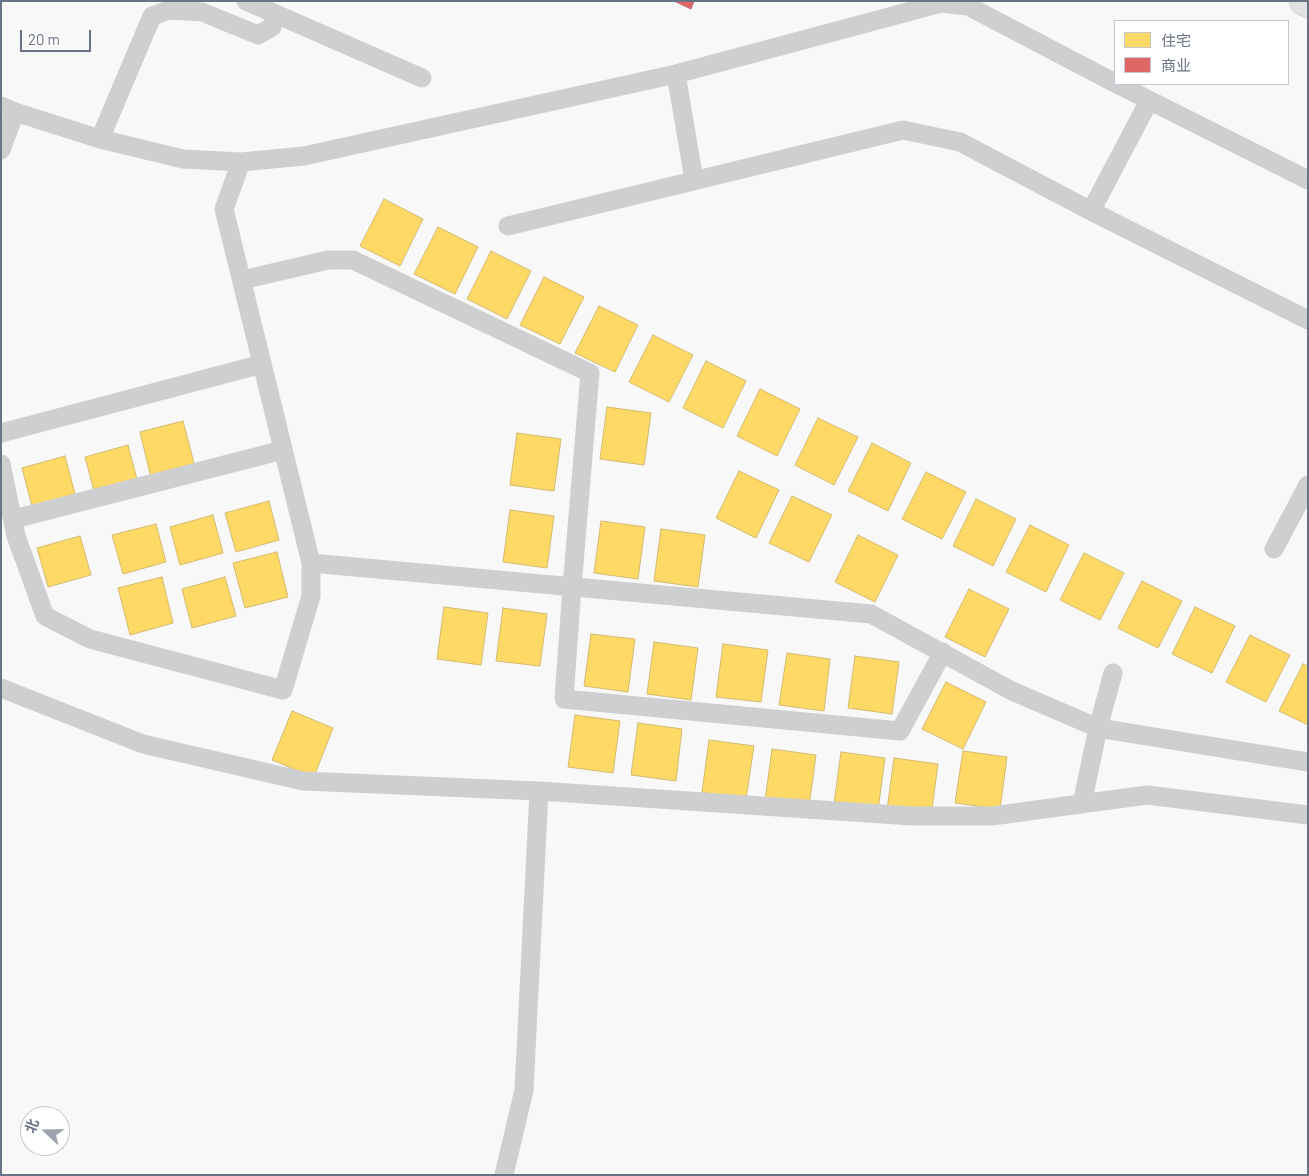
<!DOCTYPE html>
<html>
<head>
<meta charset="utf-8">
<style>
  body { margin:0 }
  #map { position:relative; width:1309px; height:1176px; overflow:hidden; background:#f8f8f8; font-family:Barlow,"Noto Sans SC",sans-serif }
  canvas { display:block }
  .frame { position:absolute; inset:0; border:2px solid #6a7386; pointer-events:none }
  .legend { position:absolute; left:1114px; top:20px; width:175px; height:65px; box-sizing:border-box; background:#fff; border:1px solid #c3c7cf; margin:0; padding:6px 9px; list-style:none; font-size:15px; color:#6a7386 }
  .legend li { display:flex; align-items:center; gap:10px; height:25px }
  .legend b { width:25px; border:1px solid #c3c7cf }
  .north { position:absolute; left:20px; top:1106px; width:50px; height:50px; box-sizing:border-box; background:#fff; border:1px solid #c3c7cf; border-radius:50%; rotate:291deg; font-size:14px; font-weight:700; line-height:20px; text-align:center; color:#6a7386 }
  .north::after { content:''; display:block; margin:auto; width:18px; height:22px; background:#9ca2ae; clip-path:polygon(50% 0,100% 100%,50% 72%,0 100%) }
  .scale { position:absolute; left:20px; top:30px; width:71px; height:22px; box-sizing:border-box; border:2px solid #6a7386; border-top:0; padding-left:6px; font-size:15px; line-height:18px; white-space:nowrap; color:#6a7386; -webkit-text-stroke:4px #fff; paint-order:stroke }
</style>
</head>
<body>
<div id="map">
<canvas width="1309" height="1176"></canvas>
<div class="frame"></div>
<ul class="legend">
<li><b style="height:14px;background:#ffd966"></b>住宅</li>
<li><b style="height:14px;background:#e06666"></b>商业</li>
</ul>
<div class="north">北</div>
<div class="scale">20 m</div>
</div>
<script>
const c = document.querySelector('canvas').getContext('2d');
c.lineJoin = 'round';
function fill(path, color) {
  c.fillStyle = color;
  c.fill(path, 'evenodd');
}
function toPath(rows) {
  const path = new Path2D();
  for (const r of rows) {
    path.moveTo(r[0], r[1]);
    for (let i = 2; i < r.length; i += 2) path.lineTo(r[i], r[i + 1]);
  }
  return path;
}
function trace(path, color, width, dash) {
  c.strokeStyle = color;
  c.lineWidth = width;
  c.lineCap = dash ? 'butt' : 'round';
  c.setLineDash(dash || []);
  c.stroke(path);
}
const homes = toPath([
  [384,199,423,219,400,266,360,246,384,199],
  [438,227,478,247,455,294,414,274,438,227],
  [491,251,531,271,507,319,467,299,491,251],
  [544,277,584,297,560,344,520,325,544,277],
  [599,306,638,325,615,372,575,353,599,306],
  [653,335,693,355,669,402,629,382,653,335],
  [706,361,746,381,723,428,683,408,706,361],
  [760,389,800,409,777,456,737,436,760,389],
  [607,407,651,413,644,465,600,459,607,407],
  [818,418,858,437,834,485,795,465,818,418],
  [183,421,195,467,151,478,140,432,183,421],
  [517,433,561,439,554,491,510,485,517,433],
  [872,443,911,463,888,511,848,491,872,443],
  [128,445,138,483,95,495,85,457,128,445],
  [65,456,75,494,32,506,22,468,65,456],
  [739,471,779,490,756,538,716,518,739,471],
  [926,472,966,492,942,539,902,519,926,472],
  [792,496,832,515,809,562,769,543,792,496],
  [976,499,1016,519,993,566,953,546,976,499],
  [269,501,279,540,236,552,225,513,269,501],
  [510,510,554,516,547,568,503,562,510,510],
  [213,515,223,553,180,565,170,527,213,515],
  [601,521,645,527,638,579,594,573,601,521],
  [156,524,166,562,123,574,112,535,156,524],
  [1030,525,1069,545,1046,592,1006,572,1030,525],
  [661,529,705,535,698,587,654,581,661,529],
  [858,535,898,555,875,602,835,582,858,535],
  [80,536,91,575,48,587,37,548,80,536],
  [277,552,288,597,245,608,233,563,277,552],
  [1084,553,1124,573,1100,620,1060,600,1084,553],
  [162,577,173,623,130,635,118,588,162,577],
  [225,577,236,616,192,628,182,589,225,577],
  [1142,581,1182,601,1158,648,1118,628,1142,581],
  [969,589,1009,609,985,657,945,637,969,589],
  [444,607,488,613,481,665,437,659,444,607],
  [1195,607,1235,626,1212,673,1172,654,1195,607],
  [503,608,547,614,540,666,496,661,503,608],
  [591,634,635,639,628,692,584,686,591,634],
  [1250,635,1290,655,1266,702,1226,682,1250,635],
  [654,642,698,648,691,700,647,694,654,642],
  [723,644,768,650,761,702,716,697,723,644],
  [787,653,830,659,824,711,779,705,787,653],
  [855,656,899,662,892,714,848,708,855,656],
  [1303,664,1308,666,1308,725,1279,711,1303,664],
  [946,682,986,702,963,749,922,729,946,682],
  [292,711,333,728,314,777,272,760,292,711],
  [575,715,620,721,613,773,568,767,575,715],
  [638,723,682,729,676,781,631,775,638,723],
  [709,740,754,746,746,799,702,792,709,740],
  [772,749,816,755,809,807,765,801,772,749],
  [963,751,1007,757,1000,809,955,803,963,751],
  [841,752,885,758,878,810,834,804,841,752],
  [894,758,938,764,931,816,887,810,894,758]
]);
fill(homes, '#ffd966');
trace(homes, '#d2ba70', 1);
const shops = toPath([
  [674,1,694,1,691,9,674,1]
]);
fill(shops, '#e06666');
trace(shops, '#bd6a70', 1);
const highway = toPath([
  [1304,1,1308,3]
]);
trace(highway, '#d4d4d5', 30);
trace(toPath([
  [246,1,422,78],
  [676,74,694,180],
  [1117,84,1308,180],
  [1,106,15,112,100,139,183,159,241,162,304,156,676,74,941,3,968,6,1115,83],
  [100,139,152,16,169,10,202,12,258,35,272,27,275,14],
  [1,150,15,112],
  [1091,211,1149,101],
  [508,226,903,130,960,142,1091,211,1308,320],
  [242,280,328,260,353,260,590,373,572,587,564,699,900,731,943,652],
  [1,433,262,364],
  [1,464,16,536,45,616,90,639,283,690,311,596,311,563,224,209,241,162],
  [14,519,283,450],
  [1274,549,1308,485],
  [311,563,871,614,1012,691,1098,728,1308,762],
  [1,688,143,744,303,781,539,791,912,816,992,816,1147,795,1308,815],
  [1082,804,1098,728,1113,673],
  [504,1175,524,1090,539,791]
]), '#cecfd1', 19);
trace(highway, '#e1e2e3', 28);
</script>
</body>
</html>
